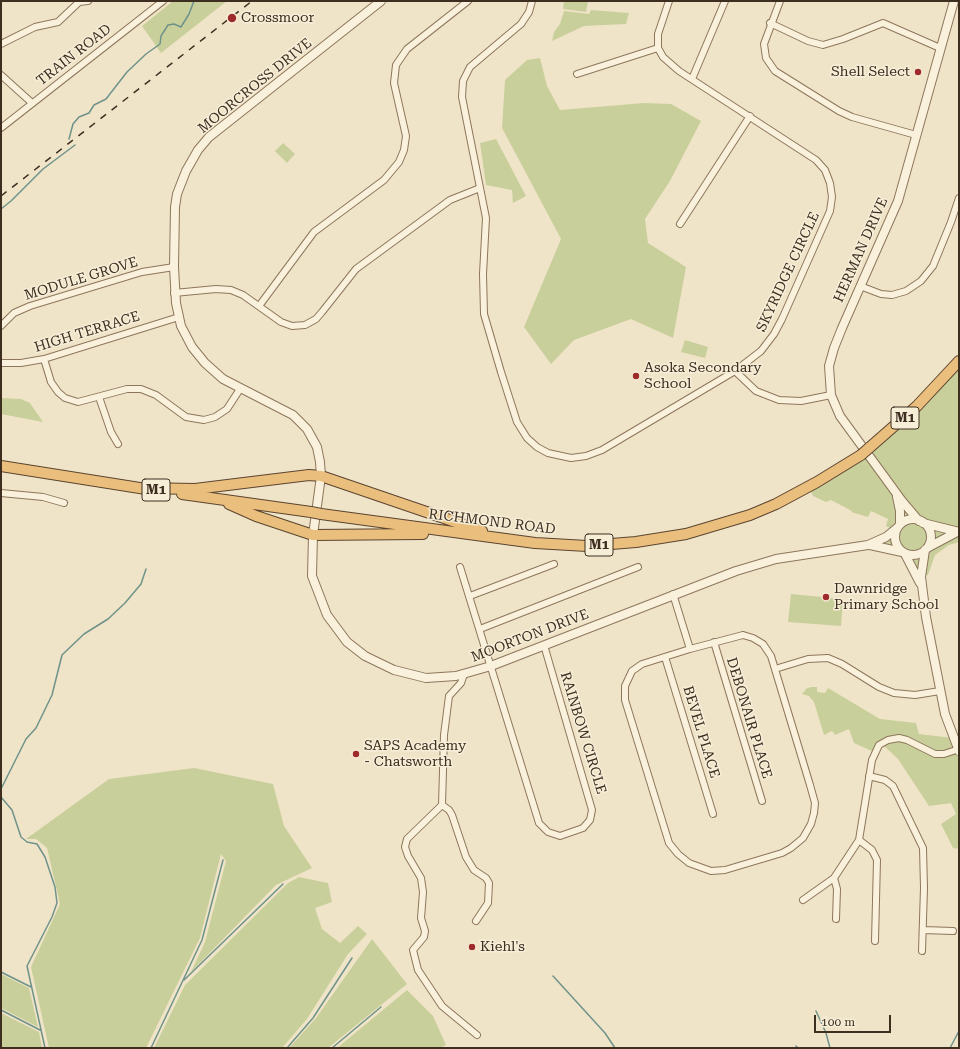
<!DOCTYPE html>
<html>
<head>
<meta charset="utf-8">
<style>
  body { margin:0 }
  #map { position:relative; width:960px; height:1049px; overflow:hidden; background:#f0e4c8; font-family:"Roboto Serif",serif }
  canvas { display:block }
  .frame { position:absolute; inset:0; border:2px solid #3d2e20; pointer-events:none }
  .scale { position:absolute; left:814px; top:1015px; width:77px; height:18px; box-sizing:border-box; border:2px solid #3d2e20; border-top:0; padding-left:5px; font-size:12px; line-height:14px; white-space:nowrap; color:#3d2e20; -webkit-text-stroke:3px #f7eed8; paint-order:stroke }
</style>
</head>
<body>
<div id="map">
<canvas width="960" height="1049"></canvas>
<div class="frame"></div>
<div class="scale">100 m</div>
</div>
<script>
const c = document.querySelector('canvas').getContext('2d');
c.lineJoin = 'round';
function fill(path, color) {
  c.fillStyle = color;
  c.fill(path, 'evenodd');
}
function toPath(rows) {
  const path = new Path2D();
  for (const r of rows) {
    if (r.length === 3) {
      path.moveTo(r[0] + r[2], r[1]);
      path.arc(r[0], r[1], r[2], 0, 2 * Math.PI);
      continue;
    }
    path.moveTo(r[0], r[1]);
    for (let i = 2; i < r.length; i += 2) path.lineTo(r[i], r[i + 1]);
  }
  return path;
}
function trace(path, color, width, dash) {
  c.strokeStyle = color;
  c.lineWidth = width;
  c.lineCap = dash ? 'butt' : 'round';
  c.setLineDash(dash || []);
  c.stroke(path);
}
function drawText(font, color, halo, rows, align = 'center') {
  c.font = font + ' "Roboto Serif",serif';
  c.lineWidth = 3;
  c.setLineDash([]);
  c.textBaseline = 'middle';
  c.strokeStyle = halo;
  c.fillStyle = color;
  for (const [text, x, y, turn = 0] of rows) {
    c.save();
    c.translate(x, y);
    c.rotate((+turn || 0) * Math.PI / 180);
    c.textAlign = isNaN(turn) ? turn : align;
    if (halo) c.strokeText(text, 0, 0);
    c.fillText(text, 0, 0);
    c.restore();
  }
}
fill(toPath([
  [173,1,227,1,161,53,142,26],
  [564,1,588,1,586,12,563,9],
  [591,10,629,13,626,24,584,26,552,41,554,32,560,24,564,11,589,14],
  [540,58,547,86,560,110,644,103,671,104,701,121,670,181,645,219,648,243,686,267,673,338,631,319,574,340,551,364,524,327,561,239,502,128,505,80,527,60],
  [496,139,526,196,513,203,512,190,486,185,480,143],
  [283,143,295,154,287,163,275,151],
  [685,340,708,347,705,358,681,352],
  [959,361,959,542,949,545,935,555,928,575,917,578,905,554,868,545,886,536,890,528,886,526,888,519,871,511,868,517,851,512,852,511,831,500,826,502,813,496,809,488,841,468],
  [1,398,21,399,30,403,43,422,1,414],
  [791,594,843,599,841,626,788,622],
  [812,687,817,687,817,692,825,693,828,688,880,719,916,723,919,734,953,738,959,751,959,849,953,848,941,824,956,814,951,803,929,806,898,759,881,743,874,752,854,743,849,729,835,735,832,731,824,735,814,702,809,696,802,694,807,688],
  [194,768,273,784,284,826,312,868,276,885,191,972,205,942,226,861,221,854,200,938,146,1048,49,1048,31,967,60,904,47,848,36,839,26,839,109,779],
  [299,877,328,883,332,902,315,908,322,929,340,943,358,926,367,934,348,954,307,1019,282,1048,154,1048,185,985,288,883],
  [372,939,407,984,328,1048,289,1048,316,1018],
  [1,974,29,988,38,1027,1,1008],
  [407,990,433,1016,446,1045,440,1048,337,1048],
  [1,1013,39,1032,42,1048,1,1048]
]), '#c9cf9b');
trace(toPath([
  [69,139,73,124,79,117,89,113,94,105,106,99,127,72,146,54,160,44,161,36,168,25,174,24,181,27,189,14,194,1],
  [1,209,11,201,43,169,75,145],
  [1,789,26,739,36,728,52,695,62,655,84,634,108,619,125,603,141,584,146,569],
  [1,797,12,810,21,837,27,842,37,844,45,857,55,887,57,903,52,917,27,966,45,1048],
  [1,972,31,987],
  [553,976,605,1033,615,1048],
  [184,980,283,884],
  [1,1010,40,1030],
  [816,1011,826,1033,830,1048],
  [796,1046,798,1048],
  [151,1048,202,940,223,860],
  [287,1048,313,1018,352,958],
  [332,1048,381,1007],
  [950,1048,959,1031]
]), '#6f938a', 1.5);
const minor = toPath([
  [532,1,529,12,521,24,470,67,463,81,462,97,486,218,483,274,484,314,501,372,517,422,527,438,537,447,548,453,571,458,586,456,602,450,735,371,761,351,774,334,782,319,830,211,832,197,830,183,825,170,816,160,679,71,663,57,658,48,658,34,669,1],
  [780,1,764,44,766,58,775,71,839,111,852,117,916,135],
  [770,23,808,41,823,45,843,39,883,23,940,48],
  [1,44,35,27,58,22,79,2,88,1],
  [577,74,658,48],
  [1,75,32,103],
  [692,79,725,1],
  [1,128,163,1],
  [680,224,750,116],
  [860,286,881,294,892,295,906,291,921,281,933,266,951,222,959,198],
  [174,293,216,289,231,290,243,295,281,322,292,326,305,325,316,319,322,312,356,269,450,200,480,188],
  [259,306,314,232,384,180,399,162,404,150,406,136,394,83,396,65,407,49,468,1],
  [1,326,14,313,30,306,142,272,174,267],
  [44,359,51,382,58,392,65,398,78,402,127,389,141,389,156,395,186,417,204,420,215,417,227,409,240,389],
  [1,363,21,363,44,359,179,317],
  [735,371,756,391,779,400,801,401,831,395],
  [99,397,111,432,118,444],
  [1,493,43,497,64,503],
  [460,567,539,823,548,832,560,836,583,828,590,820,592,810,544,645],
  [673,594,690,649],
  [470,596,554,564],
  [480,629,638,567],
  [743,635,753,638,763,644,771,656,810,785,815,803,814,813,811,824,803,838,791,848,782,853,725,870,711,871,689,863,678,854,669,843,625,700,625,686,632,671,642,664,690,649,743,635],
  [714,642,762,801],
  [665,657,713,814],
  [775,669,808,659,828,658,842,664,879,687,894,693,915,695,940,691],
  [464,674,461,683,449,696,444,735,442,805,407,839,405,847,408,856,421,878,423,892,421,918,425,931,424,937,413,950,418,970,442,1006,477,1035],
  [869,776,885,780,893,786,923,848,924,888,922,951],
  [442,805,449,810,452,815,466,857,474,870,486,878,489,883,488,903,476,921],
  [859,840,872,850,877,860,875,941],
  [834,878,837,889,836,919],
  [803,900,834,878,859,840,872,760,879,745,888,740,899,738,907,740,935,754,944,754,959,749],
  [923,930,953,931]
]);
const tertiary = toPath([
  [381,1,209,137,198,150,186,171,177,194,175,207,174,267,176,303,181,326,192,347,205,363,223,379,293,415,307,429,317,447,320,462,321,476,313,535,312,576,327,615,347,642,365,656,394,670,426,678,456,676,491,666,736,571,776,559,868,545,886,537,897,528],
  [897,497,900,511,900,524],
  [913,537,18],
  [919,521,902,501,840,416,831,395,829,366,834,348,842,328,898,201,954,1],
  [923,523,959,532],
  [870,545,902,552],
  [927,548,957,532],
  [925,550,921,577,926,617,945,714,959,751],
  [905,554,920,583]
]);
const trunk = toPath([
  [869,448,917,406,959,361],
  [1,466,146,489],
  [140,488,195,489,309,475,321,476,482,531],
  [182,494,311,512],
  [229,504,256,516,313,535,423,534],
  [321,514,535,543,587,546,636,542,686,534,750,515,776,504,817,482,861,455]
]);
trace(minor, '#8d765c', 8);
trace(tertiary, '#8d765c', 10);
trace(trunk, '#5b4430', 12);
trace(minor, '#faf1dc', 6);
trace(tertiary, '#faf1dc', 8);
trace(trunk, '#eabe7c', 10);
trace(toPath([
  [1,196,252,1]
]), '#3d2e20', 1.5, [7, 7]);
const trunkBridge = toPath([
  [861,455,869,448],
  [311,512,321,514]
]);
trace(trunkBridge, '#5b4430', 12, []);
trace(trunkBridge, '#eabe7c', 10);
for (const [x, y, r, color] of [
  [232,18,5,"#9e2a2b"],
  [918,72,4,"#9e2a2b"],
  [636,376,4,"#9e2a2b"],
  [826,597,4,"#9e2a2b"],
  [356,754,4,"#9e2a2b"],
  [472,947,4,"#9e2a2b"]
]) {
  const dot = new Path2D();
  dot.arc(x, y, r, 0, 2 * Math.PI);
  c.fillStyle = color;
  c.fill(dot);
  trace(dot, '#f7eed8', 1.5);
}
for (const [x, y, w] of [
  [905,418,28],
  [156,490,28],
  [599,545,28]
]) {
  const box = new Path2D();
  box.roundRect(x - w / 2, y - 11, w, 22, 3);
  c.fillStyle = '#f7eed8';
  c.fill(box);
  trace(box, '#3d2e20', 1);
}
drawText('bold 13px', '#3d2e20', null, [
  ["M1",905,418],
  ["M1",156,490],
  ["M1",599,545]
]);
drawText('14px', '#3d2e20', '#f7eed8', [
  ["Crossmoor",241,18],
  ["Shell Select",910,72,"right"],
  ["Asoka Secondary",644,368],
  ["School",644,384],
  ["Dawnridge",834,589],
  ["Primary School",834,605],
  ["SAPS Academy",364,746],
  ["- Chatsworth",364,762],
  ["Kiehl's",480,947]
], 'left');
drawText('14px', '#3d2e20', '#f7eed8', [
  ["TRAIN ROAD",74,55,-38],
  ["MOORCROSS DRIVE",255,86,-39],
  ["HERMAN DRIVE",861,250,-66],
  ["SKYRIDGE CIRCLE",788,272,-65],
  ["MODULE GROVE",81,279,-17],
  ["HIGH TERRACE",87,332,-17],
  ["RICHMOND ROAD",492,522,7],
  ["MOORTON DRIVE",530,636,-21],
  ["DEBONAIR PLACE",749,718,73],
  ["BEVEL PLACE",701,732,73],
  ["RAINBOW CIRCLE",583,733,73]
]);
</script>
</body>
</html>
